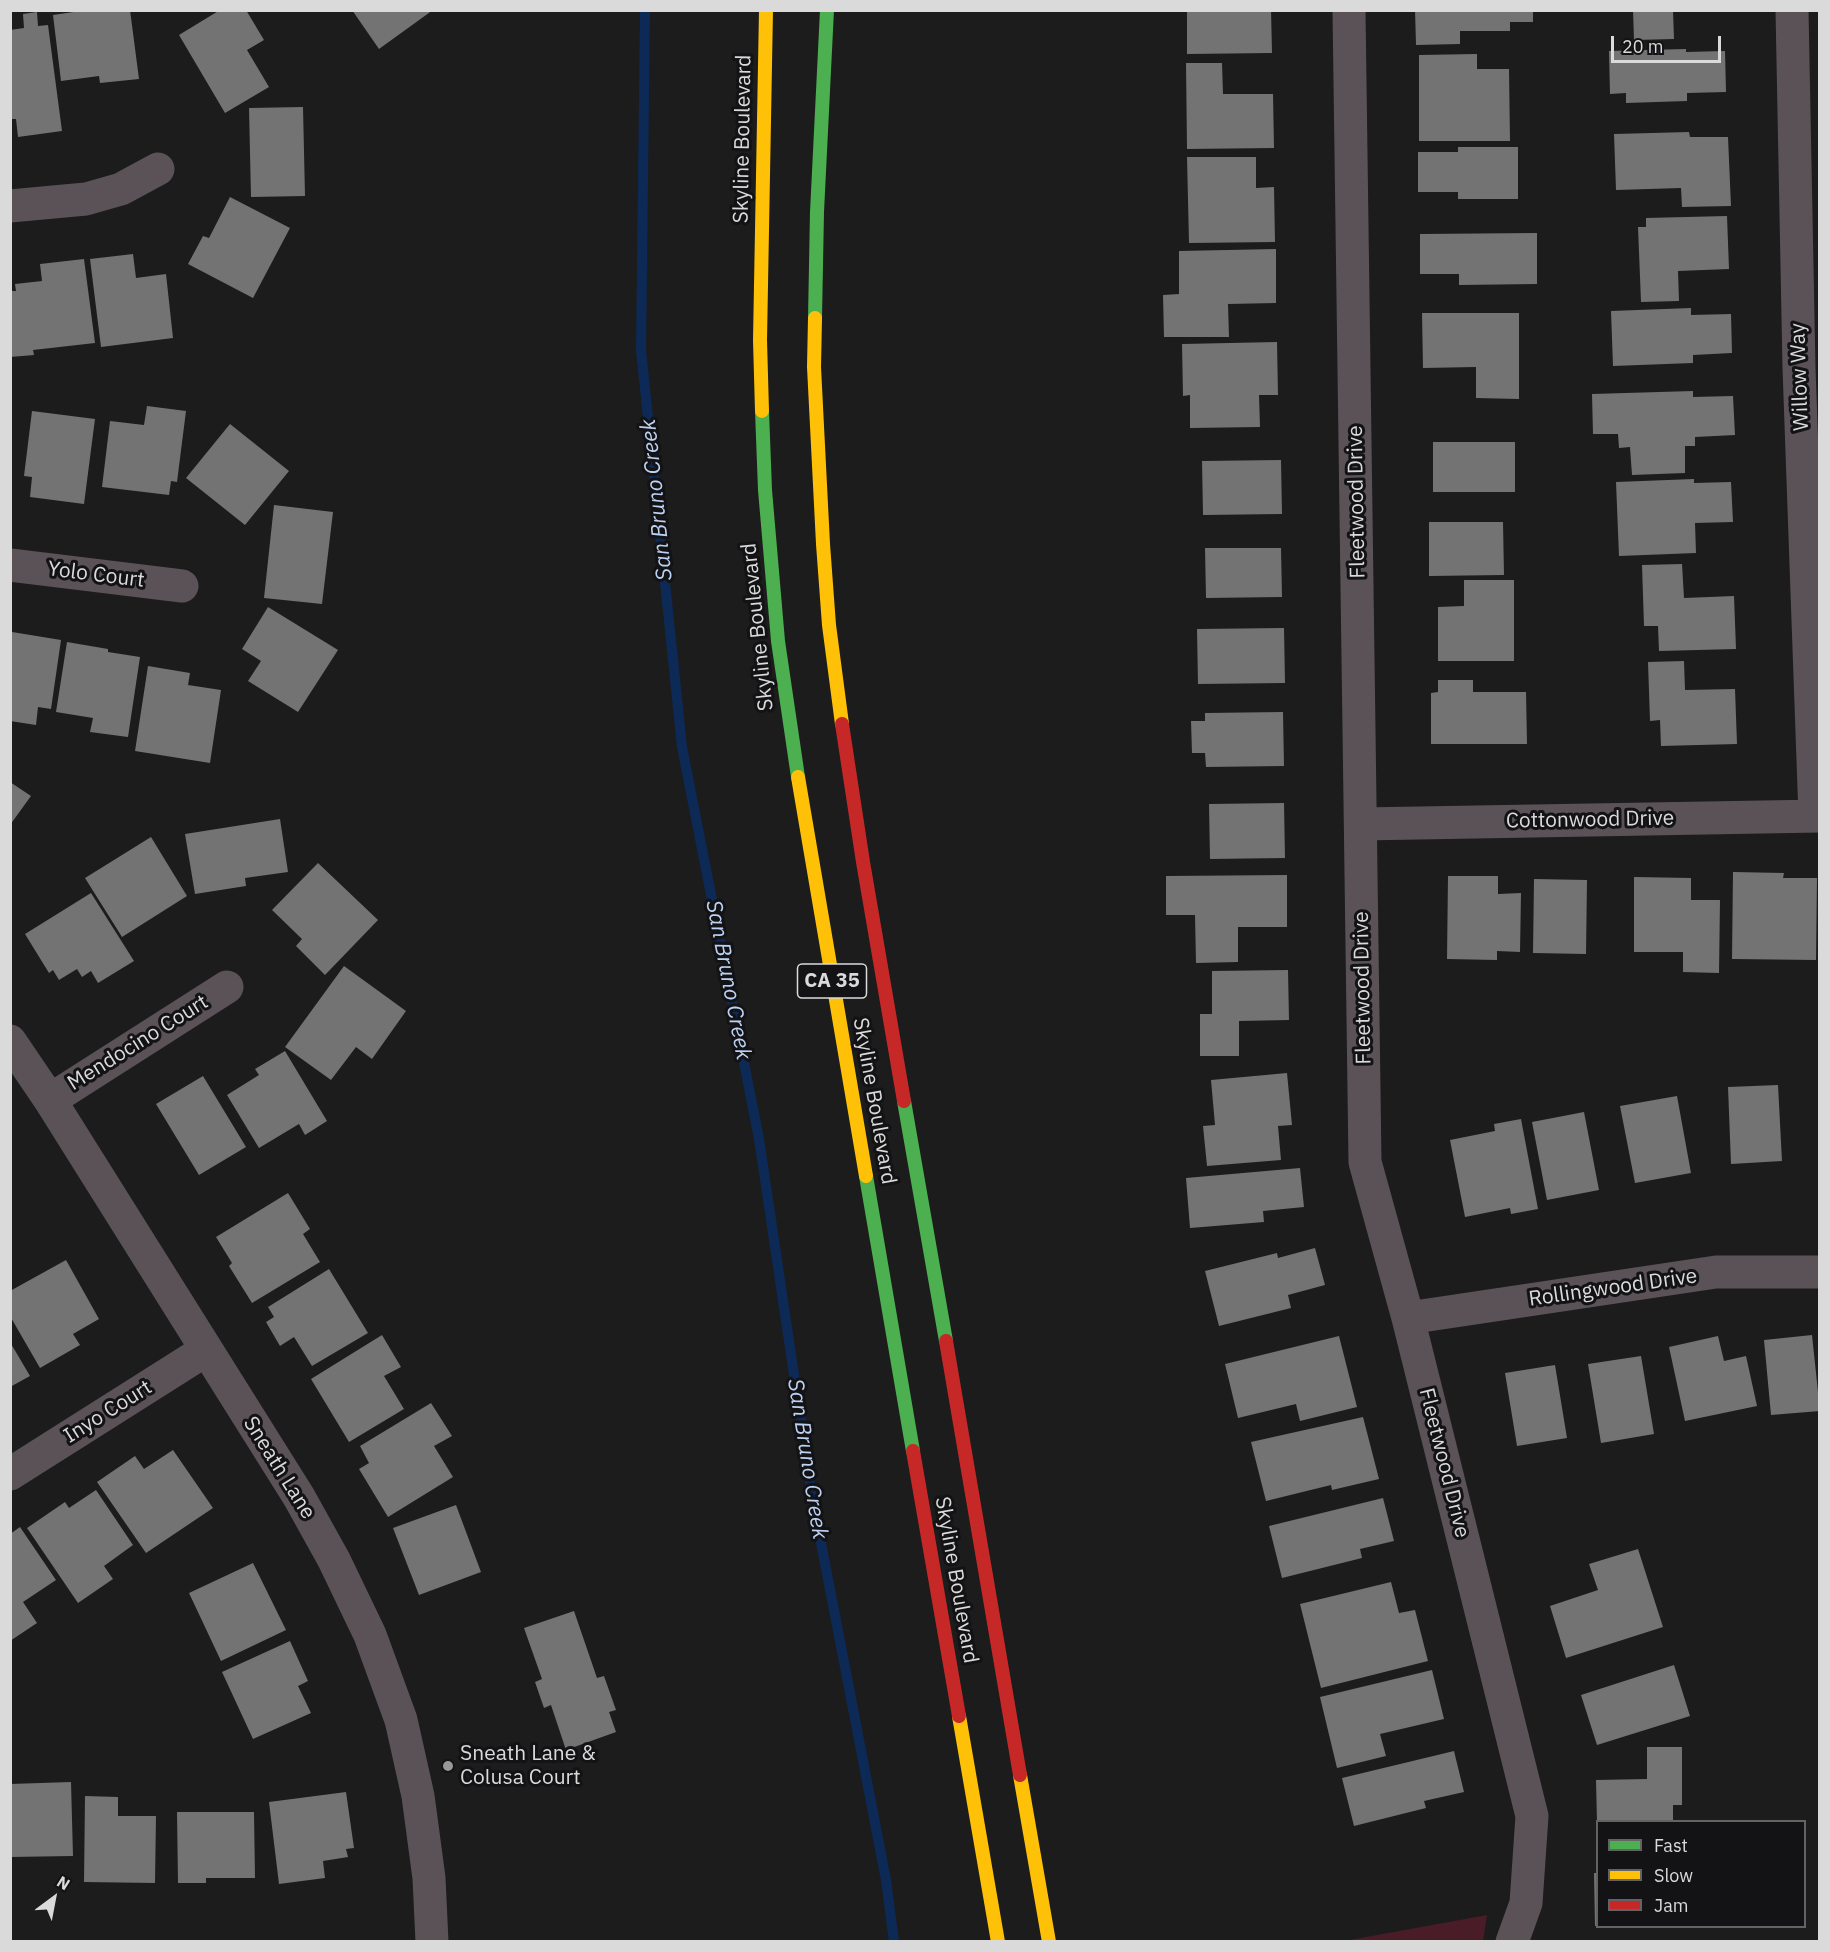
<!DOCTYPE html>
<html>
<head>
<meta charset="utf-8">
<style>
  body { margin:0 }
  #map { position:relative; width:1830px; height:1952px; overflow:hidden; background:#1c1c1c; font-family:"IBM Plex Sans",sans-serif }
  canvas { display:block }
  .frame { position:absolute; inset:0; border:12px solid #dadadb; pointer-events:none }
  .legend { position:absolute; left:1596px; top:1820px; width:210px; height:108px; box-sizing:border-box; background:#131214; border:2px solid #636264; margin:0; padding:8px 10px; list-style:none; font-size:18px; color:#dadadb }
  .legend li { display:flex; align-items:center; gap:12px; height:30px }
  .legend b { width:30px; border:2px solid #636264 }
  .north { position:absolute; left:24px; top:1868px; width:60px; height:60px; -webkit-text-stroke:4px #131214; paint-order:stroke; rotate:32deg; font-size:16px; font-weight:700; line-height:24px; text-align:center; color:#dadadb }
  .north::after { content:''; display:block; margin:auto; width:21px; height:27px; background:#dadadb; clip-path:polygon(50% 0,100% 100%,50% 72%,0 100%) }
  .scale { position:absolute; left:1611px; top:36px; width:110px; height:27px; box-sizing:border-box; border:3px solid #dadadb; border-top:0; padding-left:8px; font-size:18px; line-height:21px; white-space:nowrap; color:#dadadb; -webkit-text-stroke:4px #131214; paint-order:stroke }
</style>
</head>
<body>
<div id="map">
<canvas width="1830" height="1952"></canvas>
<div class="frame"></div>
<ul class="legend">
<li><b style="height:8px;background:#4caf50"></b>Fast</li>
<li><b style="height:8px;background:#ffc107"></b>Slow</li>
<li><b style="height:8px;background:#c62828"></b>Jam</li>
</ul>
<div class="north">N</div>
<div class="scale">20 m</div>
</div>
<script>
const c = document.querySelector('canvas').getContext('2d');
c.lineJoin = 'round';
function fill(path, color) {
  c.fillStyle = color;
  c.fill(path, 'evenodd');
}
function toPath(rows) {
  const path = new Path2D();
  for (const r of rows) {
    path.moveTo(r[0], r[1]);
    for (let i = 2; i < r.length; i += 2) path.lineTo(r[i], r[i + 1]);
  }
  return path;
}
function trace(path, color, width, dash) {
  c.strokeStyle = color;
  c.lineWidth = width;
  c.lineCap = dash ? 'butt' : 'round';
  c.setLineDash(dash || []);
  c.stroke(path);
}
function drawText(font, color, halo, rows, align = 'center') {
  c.font = font + ' "IBM Plex Sans",sans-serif';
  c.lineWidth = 6;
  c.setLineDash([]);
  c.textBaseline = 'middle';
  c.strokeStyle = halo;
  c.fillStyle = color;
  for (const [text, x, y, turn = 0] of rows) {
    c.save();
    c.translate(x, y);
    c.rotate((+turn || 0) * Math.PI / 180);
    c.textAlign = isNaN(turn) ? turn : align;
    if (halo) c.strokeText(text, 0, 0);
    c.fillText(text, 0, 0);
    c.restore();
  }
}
fill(toPath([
  [1487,1915,1483,1941,1344,1941]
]), '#491c27');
trace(toPath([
  [645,10,641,350,682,747,759,1139,812,1496,886,1880,894,1942]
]), '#0d2a57', 10);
fill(toPath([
  [87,10,130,10,139,79,100,83,99,76,61,81,53,15],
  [220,10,246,10,264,40,247,50,269,87,225,113,179,35],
  [352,10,433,10,379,49],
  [1187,10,1271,10,1272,53,1187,54],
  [1415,10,1533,10,1533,22,1510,22,1510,31,1460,31,1460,44,1416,45],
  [1633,10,1673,10,1674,39,1634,40],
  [37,12,38,26,48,25,62,131,18,137,16,119,10,119,10,30,24,28,23,14],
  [1686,49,1686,52,1725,51,1726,92,1687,93,1687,101,1626,103,1626,93,1610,94,1609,51],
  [1477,54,1477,69,1509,69,1510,141,1419,141,1419,55],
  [1186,63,1222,63,1223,94,1273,94,1274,148,1187,149],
  [303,107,305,196,251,197,249,108],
  [1689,132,1690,137,1728,137,1731,206,1682,207,1681,188,1616,190,1614,134],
  [1458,147,1518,147,1518,199,1458,199,1458,192,1418,192,1418,152,1458,152],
  [1187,157,1256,157,1256,188,1274,187,1275,242,1189,243],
  [230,197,290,228,253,298,188,264,203,236,209,238],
  [1727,216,1729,269,1678,271,1679,301,1641,302,1638,227,1646,227,1646,218],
  [1537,233,1537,284,1459,285,1459,274,1420,274,1420,234],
  [1276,249,1276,303,1228,304,1229,337,1164,337,1163,295,1179,294,1179,251],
  [133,254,136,278,166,274,173,338,101,347,90,259],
  [84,259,95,343,33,350,34,355,10,357,10,291,16,291,15,284,42,281,40,264],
  [1691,308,1691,315,1731,314,1732,353,1693,355,1693,363,1613,366,1611,311],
  [1422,313,1519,313,1519,399,1476,398,1476,367,1423,368],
  [1277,342,1278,395,1259,395,1260,427,1190,428,1190,395,1183,396,1182,344],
  [1693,391,1693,397,1733,396,1735,435,1695,437,1695,446,1685,446,1685,473,1632,475,1630,447,1619,448,1618,434,1593,434,1592,394],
  [147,406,186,411,177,482,171,481,169,495,102,487,110,421,144,425],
  [32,411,95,419,84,504,30,497,32,477,24,476],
  [230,424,289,471,245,525,186,478],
  [1433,442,1515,442,1515,492,1433,492],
  [1281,460,1282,514,1203,515,1202,461],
  [1694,479,1694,483,1731,482,1733,522,1695,523,1696,553,1619,556,1616,482],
  [274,505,333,512,322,604,264,598],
  [1429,522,1503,522,1504,575,1429,576],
  [1205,548,1281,548,1282,597,1206,598],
  [1682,564,1684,598,1734,596,1736,649,1659,651,1658,626,1644,626,1642,565],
  [1464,580,1514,580,1514,661,1438,661,1438,607,1464,606],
  [268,607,338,650,298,712,248,681,261,661,242,649],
  [1284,628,1285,683,1198,684,1197,629],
  [12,632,61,640,51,709,38,707,36,725,10,721],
  [67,642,108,649,108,652,140,657,128,737,90,732,93,718,56,712],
  [1684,661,1685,690,1735,689,1737,744,1661,746,1660,720,1650,721,1648,662],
  [148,666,190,673,188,685,221,690,210,763,135,751],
  [1438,680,1473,680,1473,692,1526,692,1527,744,1431,744,1431,693,1438,692],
  [1283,712,1284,766,1206,767,1205,753,1192,753,1191,721,1205,721,1205,713],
  [10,782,31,796,10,825],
  [1284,803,1285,858,1210,859,1209,804],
  [280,819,288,872,245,878,246,886,195,894,185,834],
  [151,837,187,896,122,937,85,878],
  [318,863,378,920,325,975,296,946,302,939,272,910],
  [1733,872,1784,873,1783,878,1817,878,1816,960,1732,959],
  [1287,875,1287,927,1238,927,1238,962,1196,963,1195,915,1166,915,1166,876],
  [1448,876,1498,876,1498,894,1521,893,1520,952,1497,951,1497,960,1447,959],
  [1634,877,1691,878,1691,900,1720,900,1719,973,1683,972,1683,952,1634,952],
  [1534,879,1587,880,1586,954,1533,953],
  [91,893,134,961,98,983,91,971,82,977,77,969,59,980,53,970,49,973,25,934],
  [344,966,406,1011,372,1059,356,1047,331,1080,285,1047],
  [1288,970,1289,1020,1239,1021,1239,1056,1200,1056,1200,1014,1212,1014,1212,971],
  [285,1051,327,1121,305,1135,299,1124,259,1148,227,1095,259,1075,255,1069],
  [1287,1073,1292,1125,1278,1126,1281,1160,1207,1166,1203,1126,1215,1125,1211,1080],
  [203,1076,246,1147,199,1175,156,1104],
  [1778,1085,1782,1161,1731,1164,1728,1087],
  [1677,1096,1691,1173,1635,1183,1620,1106],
  [1584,1112,1599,1190,1547,1200,1532,1122],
  [1521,1119,1538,1209,1511,1214,1510,1208,1465,1217,1450,1140,1495,1131,1494,1124],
  [1300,1168,1304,1207,1263,1211,1264,1222,1190,1228,1186,1178],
  [288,1193,310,1229,303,1234,320,1262,252,1303,229,1266,232,1263,216,1237],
  [1315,1248,1325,1285,1288,1295,1291,1308,1219,1326,1205,1271,1277,1253,1278,1258],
  [66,1260,99,1319,73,1334,80,1345,40,1368,10,1316,10,1291],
  [329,1269,368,1333,312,1366,294,1337,280,1346,266,1322,274,1317,268,1307],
  [382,1335,401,1367,384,1376,404,1409,349,1442,311,1379],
  [1812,1335,1820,1411,1771,1415,1764,1340],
  [1339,1336,1357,1407,1300,1421,1296,1404,1238,1418,1225,1364],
  [1718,1336,1724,1361,1746,1356,1757,1406,1685,1421,1669,1347],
  [10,1342,30,1376,10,1387],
  [1641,1356,1654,1434,1601,1443,1588,1364],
  [1555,1365,1567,1438,1517,1446,1505,1373],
  [431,1403,452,1436,434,1446,453,1477,388,1517,359,1469,369,1463,360,1446],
  [1363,1417,1379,1479,1332,1490,1331,1485,1266,1501,1251,1442],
  [173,1450,213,1508,146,1553,97,1482,135,1456,144,1469],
  [96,1490,133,1545,104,1566,113,1579,78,1603,27,1528,65,1502,69,1508],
  [1383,1498,1394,1541,1360,1549,1362,1558,1282,1578,1269,1526],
  [456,1505,481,1572,419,1595,393,1528],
  [20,1527,56,1580,23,1602,37,1623,10,1641,10,1534],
  [1638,1549,1663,1627,1566,1658,1550,1606,1598,1590,1589,1564],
  [253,1563,286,1630,221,1661,189,1593],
  [1391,1582,1399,1613,1415,1610,1428,1661,1321,1688,1300,1604],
  [574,1611,597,1678,604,1676,616,1710,609,1712,616,1732,566,1750,551,1705,544,1708,535,1682,542,1679,524,1628],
  [290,1641,308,1681,298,1686,311,1713,253,1739,222,1672],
  [1674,1665,1690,1716,1597,1745,1581,1695],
  [1432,1670,1444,1719,1380,1734,1386,1756,1337,1768,1320,1697],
  [1647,1747,1682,1747,1682,1805,1673,1805,1673,1822,1597,1822,1596,1780,1647,1779],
  [1454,1751,1464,1792,1424,1801,1426,1808,1354,1826,1342,1778],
  [71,1782,73,1856,10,1857,10,1784],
  [346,1792,354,1848,346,1849,348,1857,323,1861,325,1878,279,1884,269,1802],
  [85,1796,118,1797,118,1816,156,1816,155,1883,84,1882],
  [177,1812,254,1812,255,1878,206,1878,206,1883,178,1883],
  [1594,1873,1598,1873,1598,1926,1595,1926]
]), '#737374');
trace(toPath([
  [1349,10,1365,1162,1408,1318,1532,1816,1526,1903,1512,1942],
  [1792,10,1799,368,1815,816],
  [10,206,86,199,121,189,158,169],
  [10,565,182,586],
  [1361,824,1820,816],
  [10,1041,50,1100,299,1497,334,1560,370,1635,401,1720,418,1796,429,1878,432,1942],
  [50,1100,227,987],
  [1408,1318,1716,1272,1820,1272],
  [10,1474,206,1350]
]), '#5a5257', 33);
trace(toPath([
  [815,318,817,212,827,10],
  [762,411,765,490,778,641,798,777],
  [904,1101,946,1341],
  [866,1176,913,1451]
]), '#4caf50', 14);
trace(toPath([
  [815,318,814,367,823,544,829,625,842,724],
  [762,411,760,340,766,10],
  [798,777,866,1176],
  [959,1716,998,1942],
  [1020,1775,1049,1942]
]), '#ffc107', 14);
trace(toPath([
  [842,724,863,862,904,1101],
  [946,1341,1020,1775],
  [913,1451,959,1716]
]), '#c62828', 14);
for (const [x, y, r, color] of [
  [448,1766,6,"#989898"]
]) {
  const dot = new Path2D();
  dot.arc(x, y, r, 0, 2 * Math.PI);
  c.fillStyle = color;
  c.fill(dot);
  trace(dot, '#131214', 2);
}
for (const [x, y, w] of [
  [832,981,69]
]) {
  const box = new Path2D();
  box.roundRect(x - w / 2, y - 17, w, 34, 4.5);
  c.fillStyle = '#131214';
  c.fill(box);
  trace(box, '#dadadb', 1.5);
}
drawText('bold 20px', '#dadadb', null, [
  ["CA 35",832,981]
]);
drawText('21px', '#dadadb', '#131214', [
  ["Skyline Boulevard",743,139,-89],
  ["Willow Way",1800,377,-92],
  ["Fleetwood Drive",1357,502,-91],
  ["Yolo Court",96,575,7],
  ["Skyline Boulevard",758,627,-96],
  ["Cottonwood Drive",1590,820,-1],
  ["Fleetwood Drive",1363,988,-91],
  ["Mendocino Court",138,1043,-32],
  ["Skyline Boulevard",874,1101,80],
  ["Rollingwood Drive",1613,1288,-8],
  ["Inyo Court",108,1412,-32],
  ["Fleetwood Drive",1444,1463,76],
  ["Sneath Lane",279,1468,58],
  ["Skyline Boulevard",956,1580,80]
]);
drawText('21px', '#dadadb', '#131214', [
  ["Sneath Lane &",460,1754],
  ["Colusa Court",460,1778]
], 'left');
drawText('italic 22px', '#bdd2f2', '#131214', [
  ["San Bruno Creek",657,500,-96],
  ["San Bruno Creek",728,980,79],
  ["San Bruno Creek",807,1459,81]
]);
</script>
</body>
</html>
